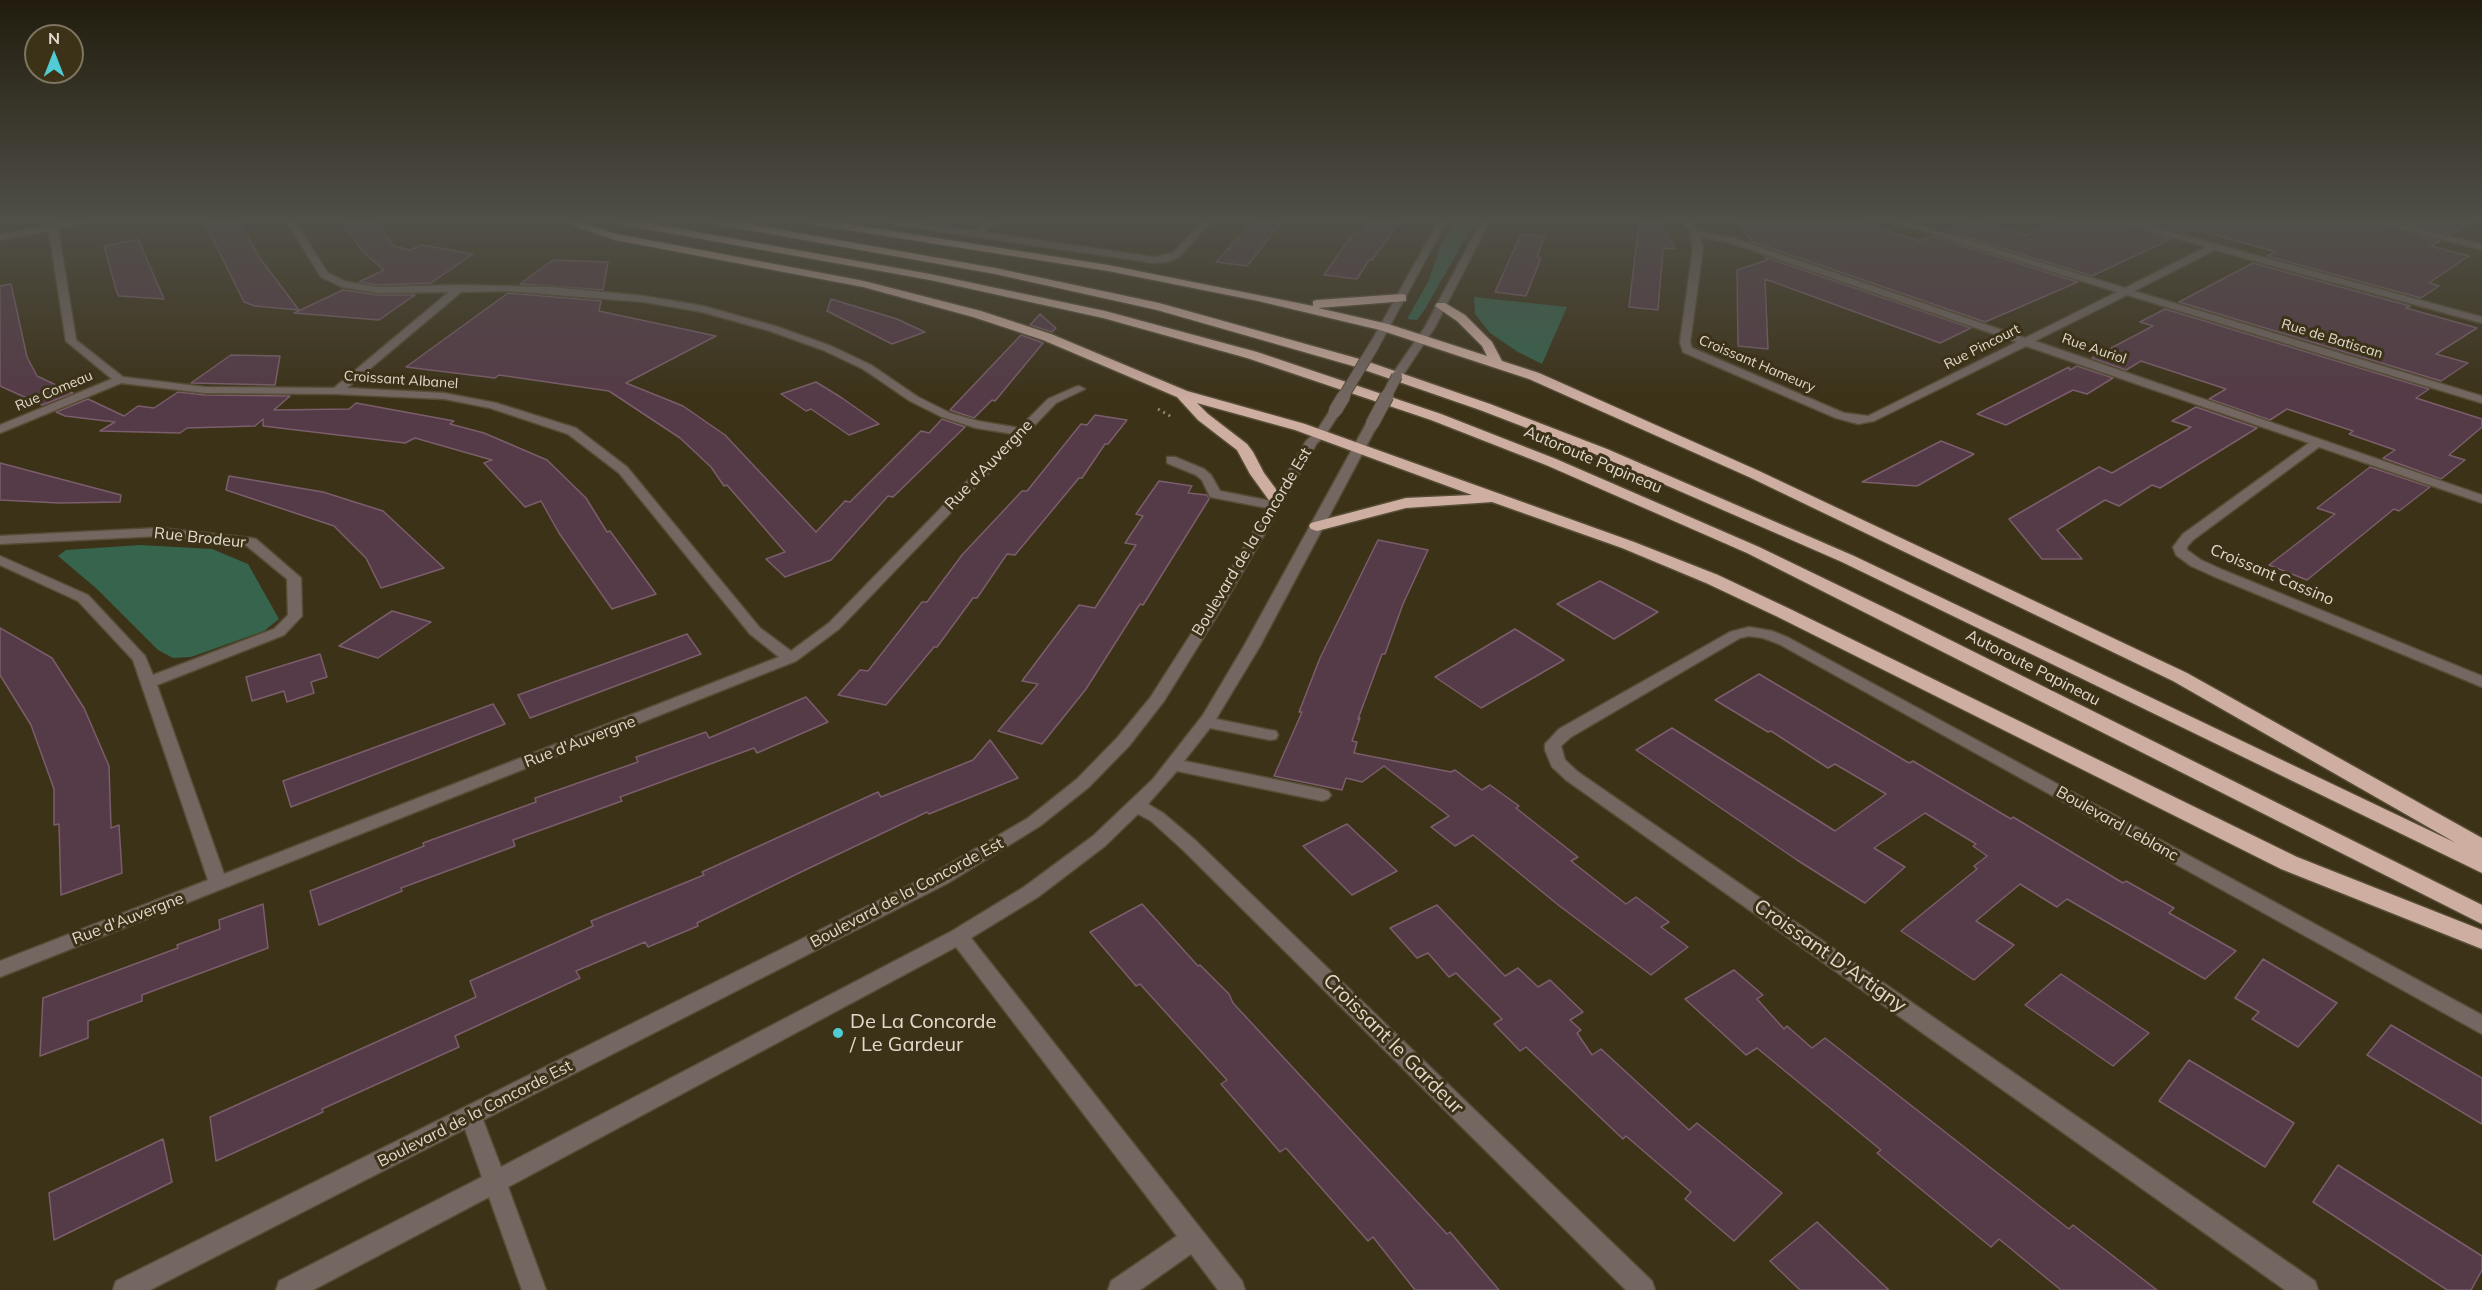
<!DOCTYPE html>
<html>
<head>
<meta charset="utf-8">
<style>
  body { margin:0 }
  #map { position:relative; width:2482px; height:1290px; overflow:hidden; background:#3c3218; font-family:Mulish,sans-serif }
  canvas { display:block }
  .north { position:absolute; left:24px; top:24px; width:60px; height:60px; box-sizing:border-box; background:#3c3218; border:2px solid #7e7560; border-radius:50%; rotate:0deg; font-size:16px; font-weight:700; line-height:24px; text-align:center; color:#e1dacc }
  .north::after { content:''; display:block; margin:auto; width:21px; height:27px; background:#51ccd4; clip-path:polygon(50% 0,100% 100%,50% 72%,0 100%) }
</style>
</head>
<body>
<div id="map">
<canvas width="2482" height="1290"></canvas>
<div class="north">N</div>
</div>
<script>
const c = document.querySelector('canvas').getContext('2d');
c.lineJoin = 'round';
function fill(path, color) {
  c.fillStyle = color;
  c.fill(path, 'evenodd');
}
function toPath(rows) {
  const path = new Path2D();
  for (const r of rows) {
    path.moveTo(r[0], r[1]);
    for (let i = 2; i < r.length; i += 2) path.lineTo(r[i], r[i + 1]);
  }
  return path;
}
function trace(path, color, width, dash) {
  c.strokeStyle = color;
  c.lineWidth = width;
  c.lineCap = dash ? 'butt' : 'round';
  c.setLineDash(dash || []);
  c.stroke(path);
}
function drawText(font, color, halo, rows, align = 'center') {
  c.font = font + ' Mulish,sans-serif';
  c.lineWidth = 6;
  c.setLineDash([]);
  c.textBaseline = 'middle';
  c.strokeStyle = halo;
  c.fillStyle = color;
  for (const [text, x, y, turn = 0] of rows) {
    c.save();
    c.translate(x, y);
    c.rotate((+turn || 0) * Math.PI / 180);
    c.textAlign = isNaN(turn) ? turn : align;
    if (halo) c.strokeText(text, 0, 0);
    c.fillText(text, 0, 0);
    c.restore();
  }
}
fill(toPath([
  [1454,222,1475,222,1425,309,1417,320,1407,319,1428,282,1441,245],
  [1474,297,1567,307,1542,364,1518,352,1490,333,1475,314],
  [140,545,212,549,248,564,279,619,264,631,191,657,173,658,158,650,97,589,58,556,66,550]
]), '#36644d');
const building = toPath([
  [204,222,240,222,259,257,299,310,255,306,244,302,204,222],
  [342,222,375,222,394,246,410,250,422,245,473,254,431,283,378,285,359,282,384,270,363,252,342,222],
  [1252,222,1282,222,1247,266,1216,262,1252,222],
  [1368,222,1400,222,1372,260,1369,260,1357,279,1324,275,1353,233,1361,234,1368,222],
  [1639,222,1660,222,1675,249,1663,248,1658,310,1629,307,1639,222],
  [1736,222,1859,222,1920,241,1932,236,2078,282,1985,322,1753,242,1736,222],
  [1971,222,1979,222,2026,235,2059,222,2118,222,2171,239,2092,276,1945,231,1971,222],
  [2142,222,2374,222,2440,241,2431,246,2469,256,2429,283,2439,286,2421,298,2267,256,2276,252,2194,229,2185,233,2142,222],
  [2399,222,2474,222,2452,234,2399,222],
  [1521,234,1545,236,1537,257,1541,258,1526,296,1495,292,1521,234],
  [138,239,164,299,119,296,117,293,104,246,138,239],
  [1765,257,1971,328,1940,343,1765,279,1768,349,1738,346,1737,270,1767,260,1765,257],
  [553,260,608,262,603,290,520,284,553,260],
  [2253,263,2410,306,2406,308,2477,328,2436,354,2468,363,2441,381,2179,302,2253,263],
  [11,284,27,357,37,376,73,393,42,405,0,386,0,286,11,284],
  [343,290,378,295,415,295,379,320,294,313,343,290],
  [508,293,601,301,599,311,716,336,626,383,683,406,725,435,816,532,845,501,850,502,921,431,929,433,942,419,965,427,893,497,888,496,831,560,785,577,766,559,785,552,727,485,724,486,711,467,680,438,609,391,499,375,495,378,406,367,508,293],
  [831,299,897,319,925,332,892,344,827,311,831,299],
  [2165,309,2429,389,2416,398,2482,419,2482,427,2449,455,2465,460,2441,479,2383,458,2395,450,2349,434,2353,431,2287,409,2270,420,2209,399,2226,389,2141,361,2126,370,2092,358,2153,326,2140,322,2165,309],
  [1040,314,1056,328,1052,332,1030,325,1040,314],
  [1021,335,1043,343,995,401,992,400,974,418,950,410,1021,335],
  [231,355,280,356,275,385,191,383,231,355],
  [2077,366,2113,378,2087,394,2073,390,2006,425,1977,414,2069,367,2070,370,2077,366],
  [816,382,842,398,879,424,849,435,811,409,806,411,781,394,816,382],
  [178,392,205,395,290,396,274,410,349,409,356,403,454,421,450,424,484,433,547,460,586,498,607,532,610,531,656,594,612,609,559,533,541,501,525,507,484,463,492,460,415,438,405,443,263,426,263,419,255,426,187,428,180,433,100,431,115,422,65,416,56,412,88,399,124,416,138,406,154,408,178,392],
  [2196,407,2257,428,2160,488,2152,485,2119,506,2105,500,2057,530,2082,559,2042,559,2009,519,2099,467,2112,473,2191,427,2172,421,2196,407],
  [1095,415,1127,420,1108,444,1105,444,1082,478,1079,478,1015,555,1007,554,977,598,973,598,937,647,934,647,886,705,838,695,860,670,868,671,922,602,927,602,962,555,1022,491,1027,491,1081,424,1087,425,1095,415],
  [1941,441,1974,454,1917,486,1862,482,1941,441],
  [0,463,121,495,120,502,59,503,0,500,0,463],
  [2370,467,2430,487,2399,511,2394,509,2307,580,2269,565,2335,514,2317,508,2370,467],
  [229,476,323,492,383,511,444,568,381,588,366,558,334,526,226,490,229,476],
  [1159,481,1192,486,1188,493,1207,495,1209,499,1143,605,1140,604,1086,689,1042,744,998,731,1038,684,1022,681,1079,605,1095,608,1136,545,1125,543,1143,516,1136,514,1159,481],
  [1378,540,1428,550,1403,604,1385,654,1382,654,1358,719,1360,718,1352,741,1357,742,1354,753,1451,772,1455,770,1482,790,1490,785,1519,806,1516,808,1578,857,1571,861,1626,904,1636,897,1669,922,1661,927,1688,947,1651,975,1557,904,1473,835,1455,846,1431,827,1449,816,1384,766,1362,782,1346,778,1342,790,1274,776,1302,712,1299,712,1320,658,1378,540],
  [1600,581,1658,612,1614,639,1557,604,1600,581],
  [392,611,431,622,378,658,339,646,392,611],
  [0,628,52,658,84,708,109,766,111,828,119,825,122,873,61,895,59,824,54,825,54,789,31,725,0,675,0,628],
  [1515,629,1564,660,1481,708,1435,677,1515,629],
  [687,634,701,654,530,718,518,695,687,634],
  [320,654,327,677,311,682,314,693,287,702,284,691,252,701,246,677,320,654],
  [1759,674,1909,763,1913,761,2011,819,2013,817,2123,883,2126,881,2174,908,2169,913,2236,951,2205,979,2067,899,2057,907,2020,884,1976,921,2014,945,1974,980,1901,931,1977,869,1974,866,1987,856,1973,846,1976,844,1925,813,1874,848,1905,867,1865,903,1797,860,1636,750,1672,728,1835,831,1886,794,1835,764,1828,768,1771,731,1768,732,1715,700,1759,674],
  [806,697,828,722,757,753,754,748,620,797,622,801,513,840,515,846,401,888,402,891,319,925,310,891,424,846,423,843,536,802,535,798,638,762,636,757,706,732,709,738,806,697],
  [493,704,505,724,291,807,283,781,493,704],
  [990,740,1018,778,929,814,927,812,801,872,697,923,698,926,648,947,645,942,576,971,580,978,455,1036,459,1047,322,1109,323,1112,216,1161,210,1117,476,997,470,981,593,926,591,921,704,875,702,872,878,792,881,797,973,760,990,740],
  [1347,824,1397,871,1352,895,1303,846,1347,824],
  [263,904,268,948,142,995,142,1001,88,1021,88,1038,40,1056,43,998,178,948,177,945,220,929,219,920,263,904],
  [1142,904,1198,966,1200,965,1229,994,1233,1003,1447,1234,1450,1232,1499,1290,1415,1290,1373,1237,1368,1241,1286,1148,1280,1152,1221,1084,1227,1080,1140,984,1136,986,1090,932,1142,904],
  [1437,905,1505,976,1518,968,1538,987,1550,980,1583,1012,1570,1020,1581,1030,1577,1033,1592,1055,1601,1049,1689,1130,1697,1123,1782,1193,1734,1241,1685,1199,1691,1192,1626,1136,1623,1139,1526,1047,1520,1051,1494,1024,1502,1019,1456,973,1449,977,1428,953,1417,958,1390,928,1437,905],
  [2263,959,2337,1003,2298,1047,2252,1019,2259,1012,2235,998,2263,959],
  [1734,970,1763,995,1757,999,1784,1029,1787,1026,1812,1048,1825,1038,2069,1229,2073,1225,2157,1290,2061,1290,1999,1239,1991,1247,1877,1153,1881,1150,1757,1048,1746,1055,1685,999,1734,970],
  [2061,974,2149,1033,2113,1066,2025,1005,2061,974],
  [2391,1025,2482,1078,2482,1124,2367,1055,2391,1025],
  [2189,1060,2294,1123,2265,1167,2159,1101,2189,1060],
  [163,1139,172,1182,54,1240,49,1193,163,1139],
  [2338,1165,2482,1256,2482,1270,2471,1290,2447,1290,2313,1202,2338,1165],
  [1817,1222,1889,1290,1800,1290,1770,1261,1817,1222]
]);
fill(building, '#553a47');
trace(building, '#7b5e6b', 1.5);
const minor = toPath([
  [69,222,87,222,58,229,76,340,123,377,205,387,334,388,449,292,378,293,342,287,321,277,287,222,295,222,328,273,347,282,378,287,459,285,551,287,644,296,703,306,778,327,831,346,871,365,918,397,950,413,978,421,1019,428,1048,399,1075,387,1079,386,1085,389,1056,403,839,629,796,661,0,977,0,961,208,880,133,660,78,601,0,565,0,556,88,595,145,656,153,675,274,629,288,615,287,579,247,546,159,536,0,544,0,536,159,528,251,538,256,539,301,578,302,616,284,635,157,685,224,874,779,657,750,634,619,473,568,434,490,408,444,399,337,394,205,393,121,383,0,433,0,425,112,379,66,341,49,231,0,240,0,234,69,222],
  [507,291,644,302,702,312,770,331,823,350,863,369,910,401,942,417,976,428,1013,434,829,623,791,651,760,628,627,467,576,428,496,403,444,393,347,388,461,292,507,291],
  [891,222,912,222,973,231,988,222,998,222,983,232,1154,257,1173,253,1202,222,1211,222,1179,257,1167,262,1154,263,895,225,891,222],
  [1438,222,1446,222,1380,344,1375,347,1371,346,1370,344,1438,222],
  [1481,222,1489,222,1435,327,1401,378,1393,378,1391,376,1425,327,1481,222],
  [1684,222,1692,222,1698,231,1733,238,2025,338,2117,292,1894,222,1907,222,2125,288,2206,247,2120,222,2134,222,2482,317,2482,323,2215,250,2134,291,2482,396,2482,403,2127,295,2035,341,2482,495,2482,503,2319,447,2193,540,2187,547,2187,550,2201,560,2223,570,2482,676,2482,687,2213,576,2191,566,2176,555,2173,547,2183,534,2309,443,2026,346,1874,421,1858,424,1836,418,1683,352,1680,342,1693,248,1691,233,1684,222],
  [1700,237,1728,242,2017,342,1868,416,1844,413,1692,348,1690,342,1703,248,1700,237],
  [2376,222,2390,222,2482,244,2482,250,2376,222],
  [1335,408,1341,411,1324,437,1317,443,1223,606,1164,701,1129,746,1089,787,1040,826,948,883,483,1120,501,1167,952,931,1024,887,1093,836,1153,779,1203,715,1244,646,1366,424,1372,420,1378,424,1260,646,1216,719,1270,730,1276,731,1278,735,1276,739,1270,740,1210,728,1184,761,1322,789,1328,791,1331,795,1328,799,1322,801,1177,771,1148,804,1163,813,1195,840,1652,1281,1655,1290,1626,1290,1183,850,1151,821,1138,814,1105,846,1038,897,971,938,1242,1281,1245,1290,1218,1290,1191,1254,1140,1290,1108,1290,1111,1281,1177,1236,956,947,508,1187,546,1290,522,1290,489,1197,313,1290,276,1290,279,1281,482,1177,465,1129,150,1290,113,1290,116,1281,934,873,1028,818,1077,779,1117,738,1150,698,1209,606,1267,508,1210,497,1202,480,1196,475,1167,463,1167,457,1175,457,1204,469,1211,475,1220,491,1271,501,1306,441,1316,432,1331,409,1335,408],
  [1749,627,1772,631,1789,638,2482,1015,2482,1034,1779,644,1763,638,1749,636,1740,638,1571,737,1561,746,1565,760,1578,772,2315,1281,2318,1290,2285,1290,1566,780,1552,767,1545,750,1545,744,1559,729,1730,632,1749,627]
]);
const highway = toPath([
  [563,222,578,222,617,234,864,281,981,311,1051,334,1187,391,1305,424,1634,542,1718,575,1790,609,2297,857,2482,930,2482,949,2281,869,1778,617,1706,583,1622,548,1492,502,1406,508,1317,531,1311,529,1309,526,1311,523,1406,498,1472,495,1295,430,1197,403,1208,414,1247,444,1253,452,1264,473,1284,500,1281,503,1271,503,1250,474,1237,450,1198,420,1177,397,1043,340,973,317,863,287,615,240,563,222],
  [619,222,641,222,930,274,1105,311,1257,352,1441,414,1556,459,1759,547,1908,619,2482,905,2482,924,1747,553,1546,465,1431,420,1247,358,1103,318,930,280,624,225,619,222],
  [715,222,737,222,995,268,1159,303,1363,360,1490,404,1607,449,1854,556,2456,843,2173,681,1749,477,1529,379,1380,330,1258,301,1108,271,816,225,811,222,835,222,1108,265,1313,306,1313,301,1317,300,1402,294,1406,295,1406,301,1318,308,1388,324,1487,356,1482,346,1457,321,1435,306,1437,303,1445,303,1465,315,1492,342,1502,361,1539,373,1759,471,2187,673,2482,838,2482,873,1842,562,1597,455,1480,410,1353,366,1157,310,995,274,720,225,715,222]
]);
trace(minor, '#564d35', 3);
trace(highway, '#564d35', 3);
trace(toPath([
  [1158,409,1172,417]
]), '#8e8672', 3, [2, 4]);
fill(minor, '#746762');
fill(highway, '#cfaea2');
const minorBridgeFar1 = toPath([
  [1343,397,1375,344],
  [1386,397,1397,376]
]);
const minorBridge = toPath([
  [1335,411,1344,396],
  [1372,424,1387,396]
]);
trace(minorBridgeFar1, '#564d35', 12, []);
trace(minorBridge, '#564d35', 15, []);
trace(minorBridgeFar1, '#746762', 10);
trace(minorBridge, '#746762', 13);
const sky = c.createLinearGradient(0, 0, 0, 402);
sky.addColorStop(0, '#211c0d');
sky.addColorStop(0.55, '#504f48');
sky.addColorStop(1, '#504f4800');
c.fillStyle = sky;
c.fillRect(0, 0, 2482, 402);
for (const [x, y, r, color] of [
  [838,1033,6,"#51ccd4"]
]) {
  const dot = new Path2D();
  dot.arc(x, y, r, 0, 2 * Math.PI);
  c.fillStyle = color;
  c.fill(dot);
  trace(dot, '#3c3218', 2);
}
drawText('14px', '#e1dacc', '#3c3218', [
  ["Rue de Batiscan",2332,339,17],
  ["Rue Pincourt",1982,347,-27],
  ["Rue Auriol",2094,349,19],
  ["Croissant Hameury",1757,364,23],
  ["Croissant Albanel",401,380,4],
  ["Rue Comeau",54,391,-23]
]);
drawText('16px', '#e1dacc', '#3c3218', [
  ["Autoroute Papineau",1593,460,23],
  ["Rue d'Auvergne",989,465,-46],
  ["Rue Brodeur",200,538,6],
  ["Boulevard de la Concorde Est",1252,542,-59],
  ["Croissant Cassino",2272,575,23],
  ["Autoroute Papineau",2033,668,27],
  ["Rue d'Auvergne",580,742,-21],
  ["Boulevard Leblanc",2117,824,29],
  ["Boulevard de la Concorde Est",907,893,-28],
  ["Rue d'Auvergne",128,919,-21],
  ["Boulevard de la Concorde Est",475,1114,-27]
]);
drawText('20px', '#e1dacc', '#3c3218', [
  ["Croissant D'Artigny",1830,956,35],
  ["Croissant le Gardeur",1393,1044,45]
]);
drawText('20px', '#e1dacc', '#3c3218', [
  ["De La Concorde",850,1022],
  ["/ Le Gardeur",850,1045]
], 'left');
</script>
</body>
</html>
